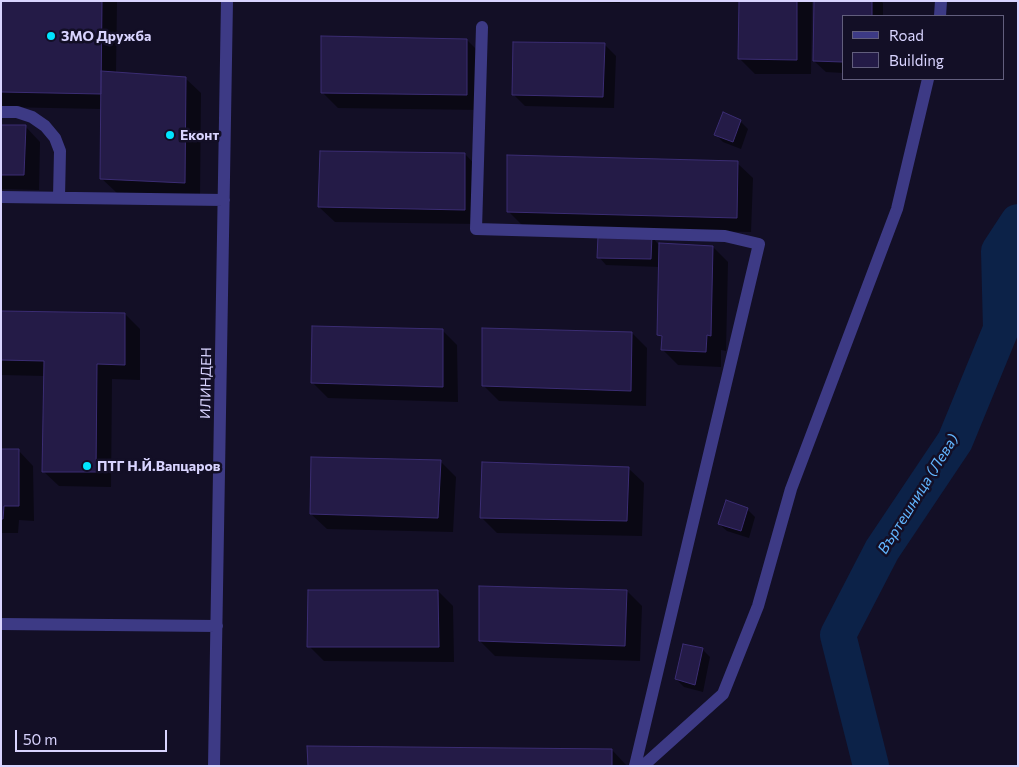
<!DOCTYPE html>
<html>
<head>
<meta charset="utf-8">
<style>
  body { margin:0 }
  #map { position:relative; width:1019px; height:767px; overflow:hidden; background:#130f26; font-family:Commissioner,sans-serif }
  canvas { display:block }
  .frame { position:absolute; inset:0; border:2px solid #d9d4ff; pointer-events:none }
  .legend { position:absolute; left:842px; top:15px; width:162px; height:65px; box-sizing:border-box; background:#130f26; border:1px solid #625e7d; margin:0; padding:6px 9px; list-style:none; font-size:15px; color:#d9d4ff }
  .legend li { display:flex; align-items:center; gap:10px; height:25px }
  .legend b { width:25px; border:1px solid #625e7d }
  .scale { position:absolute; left:15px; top:730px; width:152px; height:22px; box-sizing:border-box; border:2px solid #d9d4ff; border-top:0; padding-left:6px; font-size:15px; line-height:18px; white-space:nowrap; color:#d9d4ff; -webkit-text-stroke:4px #130f26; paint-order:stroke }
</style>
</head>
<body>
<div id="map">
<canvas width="1019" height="767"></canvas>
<div class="frame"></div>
<ul class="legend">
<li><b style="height:6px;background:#3d3a85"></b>Road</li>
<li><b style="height:14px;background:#241b47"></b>Building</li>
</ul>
<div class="scale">50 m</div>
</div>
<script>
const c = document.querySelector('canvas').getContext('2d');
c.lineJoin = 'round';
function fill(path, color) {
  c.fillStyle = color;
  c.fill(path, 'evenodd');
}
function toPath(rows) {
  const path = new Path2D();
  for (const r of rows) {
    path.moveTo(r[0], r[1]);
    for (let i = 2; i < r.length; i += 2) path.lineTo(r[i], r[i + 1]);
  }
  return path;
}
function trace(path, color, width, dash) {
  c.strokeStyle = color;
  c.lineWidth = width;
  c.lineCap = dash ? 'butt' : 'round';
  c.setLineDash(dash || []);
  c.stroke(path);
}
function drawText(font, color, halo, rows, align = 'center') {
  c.font = font + ' Commissioner,sans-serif';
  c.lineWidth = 5;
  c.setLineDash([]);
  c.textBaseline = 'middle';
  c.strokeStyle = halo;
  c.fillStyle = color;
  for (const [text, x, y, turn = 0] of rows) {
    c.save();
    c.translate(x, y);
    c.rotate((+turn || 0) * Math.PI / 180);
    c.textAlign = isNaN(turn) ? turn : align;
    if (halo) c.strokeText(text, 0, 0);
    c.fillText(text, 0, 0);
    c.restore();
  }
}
fill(toPath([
  [1,1,117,1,116,73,185,78,201,93,200,198,117,193,101,178,102,109,1,107],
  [539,1,620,1,620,3],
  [740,1,812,1,811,74,755,74,740,59],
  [816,1,881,1,883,3,883,16,843,16,843,73,826,72,814,61],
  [467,40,482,55,482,110,338,108,323,93],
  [604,44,616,56,614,108,525,106,513,94],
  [740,121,748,129,741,149,723,142,715,134],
  [1,126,25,126,40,142,39,190,1,189],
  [465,154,480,170,479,224,335,222,319,207],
  [737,163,753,178,751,232,524,227,508,211],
  [652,237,659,245,713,247,728,262,726,351,721,350,721,367,678,365,662,349,663,339,659,335,660,267,606,265,599,257],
  [1,312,125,314,140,329,140,380,112,379,111,487,59,486,43,471,45,376,1,375],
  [442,330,457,345,458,402,328,398,313,383],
  [632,333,647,348,646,406,499,401,483,385],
  [1,450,18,450,33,466,34,521,19,520,18,533,1,533],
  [440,461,456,477,453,532,327,529,311,514],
  [628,468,644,483,642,536,497,533,482,518],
  [747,509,755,517,749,538,727,531,719,524],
  [438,591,453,606,454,662,324,661,309,646],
  [627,591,642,606,640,661,495,656,480,641],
  [702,649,710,657,703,692,684,687,676,679],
  [612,750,627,766,309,766]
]), '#0007');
trace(toPath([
  [871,766,838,635,882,550,955,441,1001,329,999,251,1018,222]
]), '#0c2248', 36);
const building = toPath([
  [1,1,102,1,101,94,1,92,1,1],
  [739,1,797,1,797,60,738,59,739,1],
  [814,1,872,1,872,16,843,16,843,62,813,61,814,1],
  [321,36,467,39,467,95,321,93,321,36],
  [513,42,605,43,603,97,512,95,513,42],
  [101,71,186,77,185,183,100,179,101,71],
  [723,112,741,120,733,142,714,135,723,112],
  [1,125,26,125,24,175,1,175,1,125],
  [320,151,465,153,465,210,318,207,320,151],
  [507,155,738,161,737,218,507,212,507,155],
  [652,235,651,259,597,258,598,236,652,235],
  [659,243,713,246,711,336,707,335,706,352,661,350,662,336,657,335,659,243],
  [1,311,125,313,125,365,97,364,96,472,42,472,44,361,1,360,1,311],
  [312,326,443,329,443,387,311,383,312,326],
  [482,328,632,332,631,391,482,386,482,328],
  [1,449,19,449,19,506,4,506,3,519,1,519,1,449],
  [311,457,441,460,438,518,310,514,311,457],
  [482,462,629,467,627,521,480,518,482,462],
  [726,500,748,508,741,531,718,524,726,500],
  [479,586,627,590,625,646,479,641,479,586],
  [308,590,438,590,439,647,307,647,308,590],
  [683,644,703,648,695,685,675,679,683,644],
  [307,746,612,749,612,766,308,766,307,746]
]);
fill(building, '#241b47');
trace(building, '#3b2d73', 1);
trace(toPath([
  [940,16,941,1],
  [482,27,476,229,725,236,759,244,635,766],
  [1,112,17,112,32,117,45,126,55,138,60,151,59,197],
  [1,197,224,200],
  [1,624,217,626],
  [214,766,227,1],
  [643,766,723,694,758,606,791,489,897,209,928,79]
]), '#3d3a85', 12);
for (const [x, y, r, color] of [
  [51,36,5,"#00e5ff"],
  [170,135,5,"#00e5ff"],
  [87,466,5,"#00e5ff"]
]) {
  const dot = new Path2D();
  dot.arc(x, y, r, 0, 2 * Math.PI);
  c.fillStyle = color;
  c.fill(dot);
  trace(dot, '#130f26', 2);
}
drawText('bold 14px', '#d9d4ff', '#130f26', [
  ["ЗМО Дружба",61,36],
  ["Еконт",180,135],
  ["ПТГ Н.Й.Вапцаров",97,466]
], 'left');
drawText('14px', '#d9d4ff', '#130f26', [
  ["ИЛИНДЕН",206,383,-89]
]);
drawText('italic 15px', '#62b6ff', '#130f26', [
  ["Въртешница (Лева)",918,494,-58]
]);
</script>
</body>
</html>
